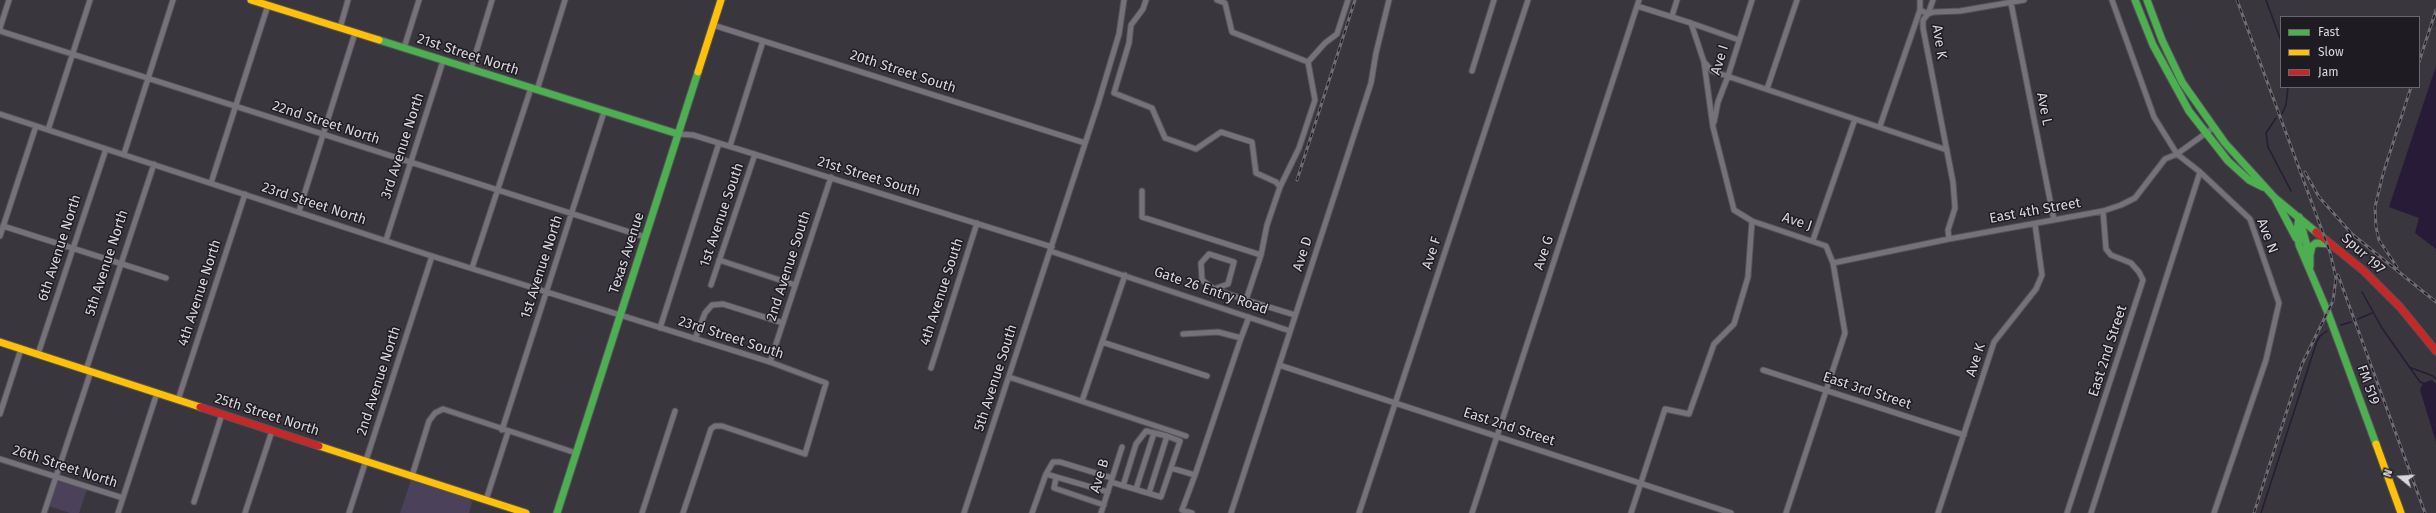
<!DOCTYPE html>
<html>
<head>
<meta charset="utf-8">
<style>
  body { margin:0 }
  #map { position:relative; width:2436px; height:513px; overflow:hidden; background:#39363d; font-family:"Fira Sans",sans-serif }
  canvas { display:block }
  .legend { position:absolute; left:2280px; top:16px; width:140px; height:72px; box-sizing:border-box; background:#1e1c22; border:1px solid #69676e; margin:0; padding:5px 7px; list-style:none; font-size:12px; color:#dad7df }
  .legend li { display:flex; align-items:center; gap:8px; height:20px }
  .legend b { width:20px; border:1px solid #69676e }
  .north { position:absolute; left:2380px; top:457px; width:40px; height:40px; -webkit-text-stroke:3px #1e1c22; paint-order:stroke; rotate:288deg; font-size:11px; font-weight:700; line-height:16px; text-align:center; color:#dad7df }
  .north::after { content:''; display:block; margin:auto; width:14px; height:18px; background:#dad7df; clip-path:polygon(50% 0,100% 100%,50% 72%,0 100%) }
</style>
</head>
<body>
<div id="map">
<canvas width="2436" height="513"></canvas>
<ul class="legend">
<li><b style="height:5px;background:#4caf50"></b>Fast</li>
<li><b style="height:5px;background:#ffc107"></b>Slow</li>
<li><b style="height:5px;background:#c62828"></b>Jam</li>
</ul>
<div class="north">N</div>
</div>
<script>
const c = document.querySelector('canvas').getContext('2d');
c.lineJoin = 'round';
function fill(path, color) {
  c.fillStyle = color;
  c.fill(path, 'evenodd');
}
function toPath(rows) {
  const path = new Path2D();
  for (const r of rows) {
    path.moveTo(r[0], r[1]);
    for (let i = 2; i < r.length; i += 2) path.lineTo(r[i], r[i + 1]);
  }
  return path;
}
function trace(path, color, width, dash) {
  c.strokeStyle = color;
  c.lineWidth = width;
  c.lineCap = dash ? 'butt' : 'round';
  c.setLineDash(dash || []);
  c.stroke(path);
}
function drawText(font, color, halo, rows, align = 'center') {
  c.font = font + ' "Fira Sans",sans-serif';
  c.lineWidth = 3;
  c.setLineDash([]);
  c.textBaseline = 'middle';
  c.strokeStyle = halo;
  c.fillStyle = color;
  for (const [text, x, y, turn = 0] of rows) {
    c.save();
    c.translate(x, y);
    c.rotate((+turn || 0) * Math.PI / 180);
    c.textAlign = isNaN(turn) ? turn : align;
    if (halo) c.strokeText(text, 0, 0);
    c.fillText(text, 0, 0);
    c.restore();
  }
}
fill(toPath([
  [411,480,470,499,472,503,469,513,400,513],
  [57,481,87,489,79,513,70,513,49,506]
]), '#4b415b');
fill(toPath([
  [2436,66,2436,249,2415,233,2419,218,2389,207],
  [2432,380,2436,384,2436,442,2420,390,2423,383]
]), '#271b37');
trace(toPath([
  [2266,0,2281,41],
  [2282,114,2286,105,2288,87],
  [2276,118,2266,133,2268,147,2291,191],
  [2362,292,2382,328,2420,382,2423,383],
  [2358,319,2372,313],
  [2341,325,2351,322],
  [2409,367,2433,376,2436,379],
  [2261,513,2317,341,2320,336,2327,331]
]), '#271b37', 1.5);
const street = toPath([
  [1146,0,1143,9,1131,25,1129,43,1114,93,1152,108,1165,138,1196,149,1221,132,1252,142,1256,173,1276,182,1280,187],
  [1217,0,1225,3,1232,32,1308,62,1315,100,1299,148,1280,187,1267,225,1261,255],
  [2112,0,2154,117,2177,154,2200,172,2250,219,2279,303,2266,360,2214,513],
  [2011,3,2054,220],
  [1637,6,1691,23,1704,62,1713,127,1734,210,1752,221,1826,246,1833,263,1845,333,1786,513],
  [1920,10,1920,0],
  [1672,16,1677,0],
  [1691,23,1739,40],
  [713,25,1085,143],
  [0,28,9,0],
  [340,28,348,0],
  [0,31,645,237],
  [404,48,419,0],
  [1308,62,1325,43,1337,34,1348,0],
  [1705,63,1712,71,1947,150],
  [471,69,492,0],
  [1472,71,1494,0],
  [1767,89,1797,0],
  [537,90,565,0],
  [0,114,432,256,770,362,826,383,805,454,722,426,715,426,711,429,683,513],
  [1714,122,1718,102,1728,76,1752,0],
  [1880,126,1920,10,1928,14,1933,0],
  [48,130,90,0],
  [678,134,693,135,1052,247],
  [730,146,763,41],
  [124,154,173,0],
  [211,183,268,5],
  [1142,191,1142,217,1261,255,1246,300,1295,315],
  [299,211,355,33],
  [3,226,166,278],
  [0,236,36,126],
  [1949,239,1948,230,1955,208,1953,182,1923,28,1923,20,1928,14,1934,12,1960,11,2024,0],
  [386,240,443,61],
  [1813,240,1855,119],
  [1050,251,1290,331],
  [719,260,795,285],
  [1833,263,1949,239,2103,211,2121,205,2135,198,2165,159,2177,154,2213,128],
  [472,268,531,88],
  [711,285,755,154],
  [1214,289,1228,284,1234,262,1209,254,1201,263,1202,280,1214,289,1246,300],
  [660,328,719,143],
  [1183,334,1218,332,1241,338,1195,475],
  [1241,338,1249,317],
  [695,339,705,313,712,305,723,304,783,323],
  [1102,342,1207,376],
  [38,354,106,149],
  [770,362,831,177],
  [1279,365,1731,513],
  [931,368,977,223],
  [86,370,154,164],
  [1763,370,1964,435],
  [1009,377,1186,436],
  [178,400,245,194],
  [1082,401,1125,275],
  [0,414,21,349],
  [502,430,604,112],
  [0,459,123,498],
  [1171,468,1195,475,1182,510,1192,513],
  [1046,474,1053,462,1060,462,1112,478],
  [412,476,429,421,435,413,443,409,576,453],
  [1056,478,1054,488,1104,505],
  [1111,482,1161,497,1180,441,1167,436,1149,493],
  [1123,486,1136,444,1146,431,1167,436],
  [1136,489,1154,433],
  [486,500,508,432],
  [194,502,222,414],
  [44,513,91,371],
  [118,513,157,393],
  [245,513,272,431],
  [349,513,432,256],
  [642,513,675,411],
  [964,513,1098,104,1119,34,1124,0],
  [1032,513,1046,474,1108,492],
  [1101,513,1122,447],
  [1231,513,1371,83,1376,53,1389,0],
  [1359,513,1528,0],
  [1472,513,1639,0],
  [1631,513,1665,409,1689,414,1714,344,1734,324,1748,277,1752,221],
  [1938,513,1994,342,2036,289,2042,275,2035,224],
  [2067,513,2143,280,2139,272,2131,263,2111,255,2106,249,2103,211],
  [2091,513,2200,172]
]);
const fast = toPath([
  [2135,0,2153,45,2189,111,2228,161,2249,180,2263,187],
  [2147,0,2162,40,2182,82,2225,143,2275,198,2316,232],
  [379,40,678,134],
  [2276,200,2296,238],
  [2299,217,2297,230,2299,245,2328,313,2376,444],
  [2299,217,2310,257,2310,266],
  [2310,255,2312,246,2316,243,2330,244],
  [557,513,698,72]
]);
const slow = toPath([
  [251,0,379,40],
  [698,72,721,0],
  [0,342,200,407],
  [2376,444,2401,513],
  [319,446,526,513]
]);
const jam = toPath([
  [2316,232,2364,271,2400,307,2436,351],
  [200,407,319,446]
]);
trace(street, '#555359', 7);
trace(fast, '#555359', 9);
trace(slow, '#555359', 9);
trace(jam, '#555359', 9);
trace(street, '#757379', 5);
trace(fast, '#4caf50', 7);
trace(slow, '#ffc107', 7);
trace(jam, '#c62828', 7);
const rail = toPath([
  [2237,0,2330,252,2336,278,2333,301,2302,364,2254,513],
  [2419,62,2436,10],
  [2305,172,2319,197,2352,234,2436,302],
  [1297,180,1355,0],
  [2397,267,2379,240,2376,227,2375,207,2383,174,2411,87],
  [2338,275,2425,513]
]);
trace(rail, '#6f6d72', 3);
trace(rail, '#1e1c22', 1.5, [4.5]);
drawText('14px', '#dad7df', '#1e1c22', [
  ["Ave K",1939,42,81],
  ["21st Street North",468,55,18],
  ["Ave I",1720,60,-73],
  ["20th Street South",903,72,18],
  ["Ave L",2044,109,79],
  ["22nd Street North",326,123,18],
  ["3rd Avenue North",403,146,-72],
  ["21st Street South",869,177,17],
  ["23rd Street North",314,204,18],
  ["East 4th Street",2035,211,-10],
  ["1st Avenue South",722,215,-71],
  ["Ave J",1797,222,18],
  ["Ave N",2267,236,69],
  ["6th Avenue North",60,248,-72],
  ["Texas Avenue",627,253,-72],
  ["Ave F",1432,253,-72],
  ["Ave G",1544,253,-72],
  ["Ave D",1303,254,-72],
  ["Spur 197",2363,254,42],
  ["5th Avenue North",107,263,-72],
  ["2nd Avenue South",789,266,-72],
  ["1st Avenue North",542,267,-72],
  ["Gate 26 Entry Road",1211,291,19],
  ["4th Avenue South",942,292,-72],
  ["4th Avenue North",200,293,-72],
  ["23rd Street South",731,338,18],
  ["East 2nd Street",2108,351,-72],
  ["Ave K",1976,360,-72],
  ["5th Avenue South",996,378,-72],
  ["2nd Avenue North",379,381,-72],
  ["FM 519",2368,385,70],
  ["East 3rd Street",1867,391,18],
  ["25th Street North",267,415,18],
  ["East 2nd Street",1509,427,18],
  ["26th Street North",65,467,18],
  ["Ave B",1100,476,-73]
]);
</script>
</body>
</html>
